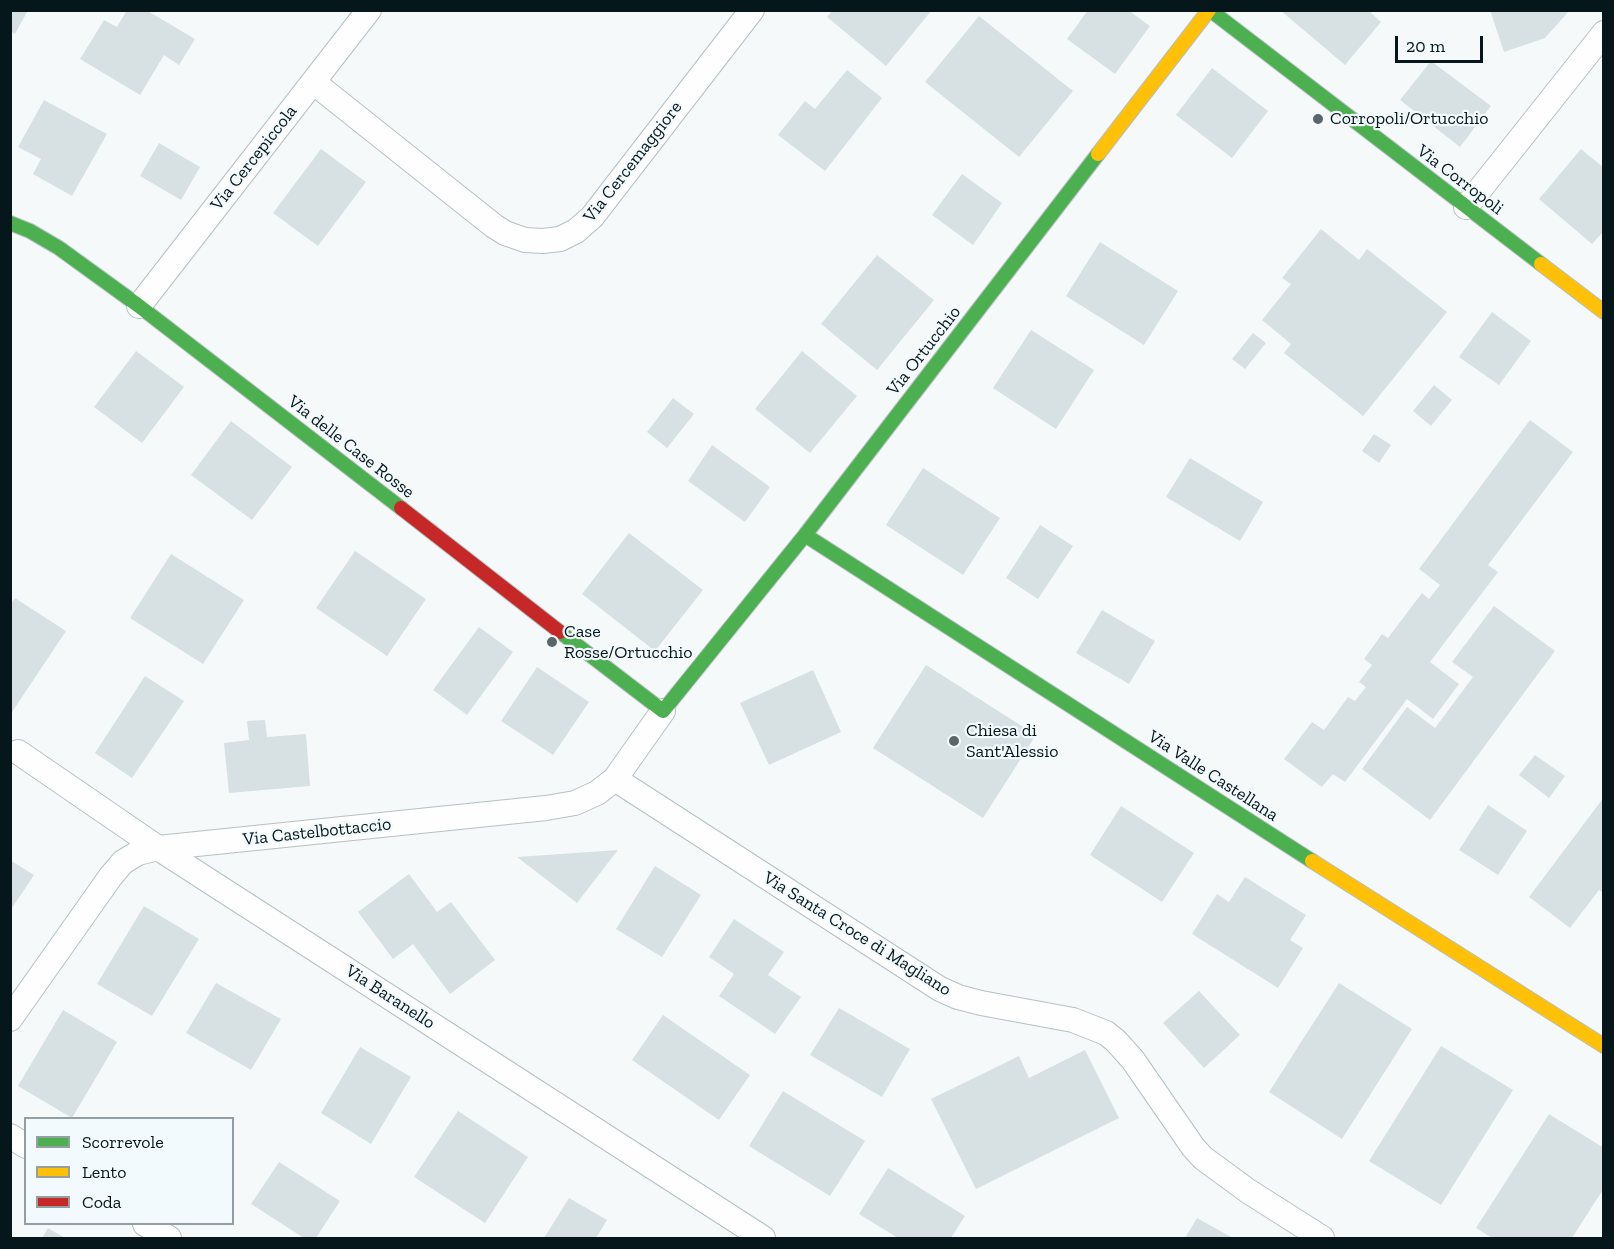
<!DOCTYPE html>
<html>
<head>
<meta charset="utf-8">
<style>
  body { margin:0 }
  #map { position:relative; width:1614px; height:1249px; overflow:hidden; background:#f5f9fa; font-family:"Zilla Slab",serif }
  canvas { display:block }
  .frame { position:absolute; inset:0; border:12px solid #06171c; pointer-events:none }
  .legend { position:absolute; left:24px; top:1117px; width:210px; height:108px; box-sizing:border-box; background:#f2fafd; border:2px solid #949fa3; margin:0; padding:8px 10px; list-style:none; font-size:18px; color:#06171c }
  .legend li { display:flex; align-items:center; gap:12px; height:30px }
  .legend b { width:30px; border:2px solid #949fa3 }
  .scale { position:absolute; left:1395px; top:36px; width:88px; height:27px; box-sizing:border-box; border:3px solid #06171c; border-top:0; padding-left:8px; font-size:18px; line-height:21px; white-space:nowrap; color:#06171c; -webkit-text-stroke:4px #f2fafd; paint-order:stroke }
</style>
</head>
<body>
<div id="map">
<canvas width="1614" height="1249"></canvas>
<div class="frame"></div>
<ul class="legend">
<li><b style="height:8px;background:#4caf50"></b>Scorrevole</li>
<li><b style="height:8px;background:#ffc107"></b>Lento</li>
<li><b style="height:8px;background:#c62828"></b>Coda</li>
</ul>
<div class="scale">20 m</div>
</div>
<script>
const c = document.querySelector('canvas').getContext('2d');
c.lineJoin = 'round';
function fill(path, color) {
  c.fillStyle = color;
  c.fill(path, 'evenodd');
}
function toPath(rows) {
  const path = new Path2D();
  for (const r of rows) {
    path.moveTo(r[0], r[1]);
    for (let i = 2; i < r.length; i += 2) path.lineTo(r[i], r[i + 1]);
  }
  return path;
}
function trace(path, color, width, dash) {
  c.strokeStyle = color;
  c.lineWidth = width;
  c.lineCap = dash ? 'butt' : 'round';
  c.setLineDash(dash || []);
  c.stroke(path);
}
function drawText(font, color, halo, rows, align = 'center') {
  c.font = font + ' "Zilla Slab",serif';
  c.lineWidth = 4.5;
  c.setLineDash([]);
  c.textBaseline = 'middle';
  c.strokeStyle = halo;
  c.fillStyle = color;
  for (const [text, x, y, turn = 0] of rows) {
    c.save();
    c.translate(x, y);
    c.rotate((+turn || 0) * Math.PI / 180);
    c.textAlign = isNaN(turn) ? turn : align;
    if (halo) c.strokeText(text, 0, 0);
    c.fillText(text, 0, 0);
    c.restore();
  }
}
fill(toPath([
  [10,10,28,10,15,34,10,31],
  [127,10,146,10,195,39,179,65,164,55,140,95,80,59,104,20,117,27],
  [833,10,932,10,886,66,827,17],
  [1088,10,1128,10,1150,26,1115,74,1067,39],
  [1280,10,1368,10,1381,22,1345,65],
  [1490,10,1570,10,1545,38,1504,52],
  [979,16,1073,91,1019,157,925,82],
  [1431,61,1491,106,1460,147,1400,100],
  [1212,68,1268,111,1232,158,1176,115],
  [847,70,882,98,825,171,778,135,805,101,815,109],
  [44,100,107,134,72,196,33,174,41,159,18,147],
  [159,143,200,167,181,200,140,176],
  [321,149,366,182,318,246,273,213],
  [1581,149,1604,168,1604,231,1592,244,1539,199],
  [962,174,1002,203,973,245,932,215],
  [1321,229,1359,260,1367,249,1447,312,1363,416,1284,353,1291,344,1262,320,1291,284,1282,278],
  [1100,242,1178,291,1144,345,1066,296],
  [877,255,934,300,877,370,821,324],
  [1492,312,1531,341,1499,385,1459,357],
  [1031,330,1094,370,1056,429,993,388],
  [1253,333,1266,343,1245,369,1232,359],
  [136,351,184,387,142,443,94,407],
  [802,351,857,396,810,453,755,409],
  [1434,385,1452,400,1431,426,1413,411],
  [673,398,694,414,667,448,647,432],
  [1530,420,1573,452,1488,565,1498,572,1430,662,1459,684,1433,719,1407,699,1345,782,1333,774,1322,787,1284,759,1312,722,1324,730,1348,697,1355,701,1366,687,1359,682,1372,665,1364,659,1382,634,1388,638,1422,593,1429,599,1440,585,1419,569],
  [231,421,292,467,252,520,191,475],
  [1374,434,1391,445,1379,463,1362,451],
  [712,445,770,487,745,522,688,481],
  [1190,458,1263,502,1240,541,1166,497],
  [923,468,1000,518,963,575,886,525],
  [1040,525,1073,546,1038,599,1006,578],
  [629,533,703,590,655,651,582,594],
  [355,551,426,599,387,656,316,608],
  [171,554,244,600,203,664,130,618],
  [15,598,66,631,10,715,10,605],
  [1494,606,1555,651,1430,820,1362,769,1407,707,1435,728,1473,677,1452,662],
  [1102,610,1155,641,1129,684,1076,653],
  [479,627,513,652,467,715,433,690],
  [926,665,1036,735,983,818,873,748],
  [537,667,589,702,553,755,501,721],
  [813,670,841,732,769,765,740,703],
  [145,676,184,701,132,778,95,753],
  [265,720,267,737,306,734,310,786,229,793,224,743,249,740,247,721],
  [1535,755,1565,776,1549,798,1519,775],
  [1604,797,1604,893,1599,890,1570,928,1529,897],
  [1488,805,1527,831,1498,875,1459,850],
  [1121,806,1194,853,1162,902,1090,855],
  [618,850,577,903,517,857],
  [10,860,34,875,10,911],
  [655,866,701,895,662,957,616,929],
  [409,874,437,912,451,902,495,960,450,994,413,944,393,959,358,912],
  [1245,877,1306,915,1290,940,1303,948,1278,988,1192,934,1217,894,1229,902],
  [144,906,199,939,152,1016,97,984],
  [734,919,784,952,768,975,801,997,775,1034,719,996,734,974,709,957],
  [216,983,281,1019,251,1070,186,1033],
  [1339,983,1412,1029,1342,1139,1269,1092],
  [1199,991,1240,1035,1204,1068,1163,1023],
  [839,1008,910,1049,882,1097,810,1055],
  [63,1010,117,1042,72,1118,18,1086],
  [663,1015,750,1075,719,1120,632,1060],
  [1441,1046,1513,1090,1441,1205,1369,1161],
  [360,1047,411,1077,371,1144,321,1113],
  [1085,1050,1119,1118,976,1189,931,1099,1019,1056,1029,1078],
  [783,1091,865,1141,830,1196,749,1146],
  [458,1111,528,1157,485,1223,414,1177],
  [1549,1114,1604,1148,1604,1188,1572,1238,1492,1238,1476,1228],
  [279,1162,340,1201,316,1238,304,1238,251,1204],
  [888,1168,965,1216,951,1238,898,1238,859,1214],
  [569,1198,607,1220,596,1238,544,1238],
  [1197,1218,1233,1238,1185,1238],
  [48,1228,65,1238,42,1238]
]), '#d7e1e4');
const street = toPath([
  [313,82,494,226,505,233,525,240,543,241,560,239,576,231,592,217,752,10],
  [1466,207,1604,33],
  [139,306,369,10],
  [18,752,158,848,763,1238],
  [615,779,940,989,958,997,981,1003,1073,1020,1106,1033,1116,1041,1133,1060,1193,1147,1203,1158,1248,1191,1322,1238],
  [10,1019,111,876,123,862,138,853,158,848,546,808,575,803,597,793,615,779,663,711],
  [10,1136,26,1146],
  [145,1224,169,1238]
]);
const fast = toPath([
  [1210,10,1541,264],
  [10,223,30,231,59,248,139,306,401,508],
  [805,535,1312,861],
  [560,632,663,711,805,535,1098,154]
]);
const slow = toPath([
  [1098,154,1209,10],
  [1541,264,1604,312],
  [1312,861,1604,1046]
]);
const jam = toPath([
  [401,508,560,632]
]);
trace(street, '#b6c0c3', 26);
trace(fast, '#b6c0c3', 16);
trace(slow, '#b6c0c3', 16);
trace(jam, '#b6c0c3', 16);
trace(street, '#fefefe', 24);
trace(fast, '#4caf50', 14);
trace(slow, '#ffc107', 14);
trace(jam, '#c62828', 14);
for (const [x, y, r, color] of [
  [1318,119,6,"#5a666a"],
  [552,642,6,"#5a666a"],
  [954,741,6,"#5a666a"]
]) {
  const dot = new Path2D();
  dot.arc(x, y, r, 0, 2 * Math.PI);
  c.fillStyle = color;
  c.fill(dot);
  trace(dot, '#f2fafd', 2);
}
drawText('18px', '#06171c', '#f2fafd', [
  ["Corropoli/Ortucchio",1330,119],
  ["Case",564,632],
  ["Rosse/Ortucchio",564,653],
  ["Chiesa di",966,731],
  ["Sant'Alessio",966,752]
], 'left');
drawText('18px', '#06171c', '#f2fafd', [
  ["Via Cercepiccola",254,158,-52],
  ["Via Cercemaggiore",633,162,-52],
  ["Via Corropoli",1460,180,37],
  ["Via Ortucchio",924,351,-52],
  ["Via delle Case Rosse",351,447,38],
  ["Via Valle Castellana",1213,776,33],
  ["Via Castelbottaccio",317,832,-6],
  ["Via Santa Croce di Magliano",857,934,32],
  ["Via Baranello",390,997,33]
]);
</script>
</body>
</html>
